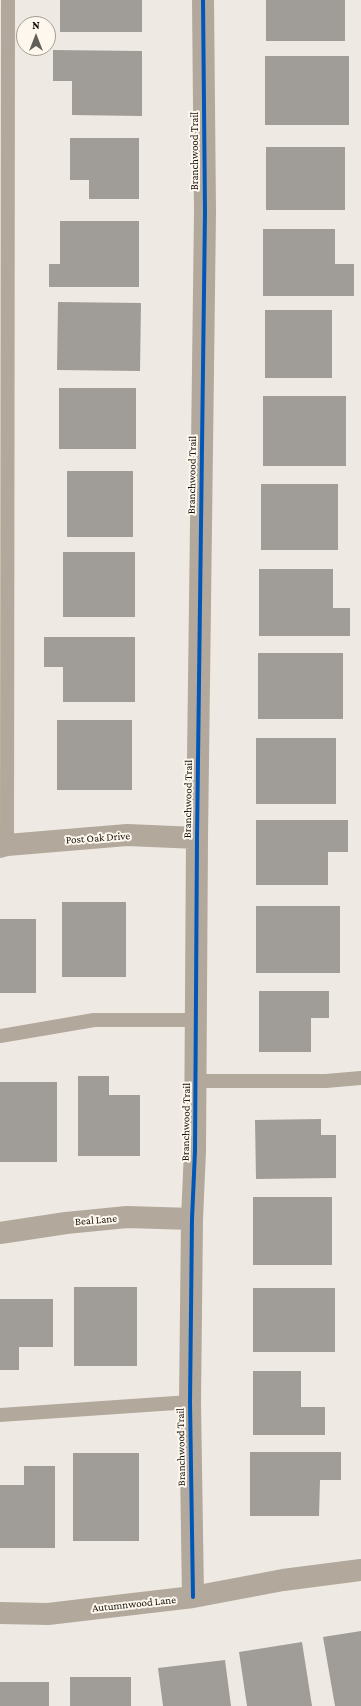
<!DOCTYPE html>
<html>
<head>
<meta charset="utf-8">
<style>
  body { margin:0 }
  #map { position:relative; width:361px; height:1706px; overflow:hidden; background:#eee9e2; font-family:"Crimson Pro",serif }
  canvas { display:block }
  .north { position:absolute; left:16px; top:16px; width:40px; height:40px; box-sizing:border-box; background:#fef7ed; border:1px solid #a19c94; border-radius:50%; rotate:0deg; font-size:11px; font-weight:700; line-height:16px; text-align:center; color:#16130e }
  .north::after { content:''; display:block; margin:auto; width:14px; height:18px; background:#625e58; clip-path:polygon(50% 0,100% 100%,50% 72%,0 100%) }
</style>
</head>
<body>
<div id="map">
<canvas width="361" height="1706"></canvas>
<div class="north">N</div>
</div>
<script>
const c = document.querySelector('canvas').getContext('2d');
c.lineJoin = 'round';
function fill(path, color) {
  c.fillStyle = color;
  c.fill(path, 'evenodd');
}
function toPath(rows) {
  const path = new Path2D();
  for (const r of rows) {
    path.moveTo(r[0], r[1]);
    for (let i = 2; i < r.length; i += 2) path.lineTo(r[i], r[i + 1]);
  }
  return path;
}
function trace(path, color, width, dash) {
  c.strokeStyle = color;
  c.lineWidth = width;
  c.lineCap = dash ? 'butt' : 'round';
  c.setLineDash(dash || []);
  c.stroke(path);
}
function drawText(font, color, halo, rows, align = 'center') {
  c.font = font + ' "Crimson Pro",serif';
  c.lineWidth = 4;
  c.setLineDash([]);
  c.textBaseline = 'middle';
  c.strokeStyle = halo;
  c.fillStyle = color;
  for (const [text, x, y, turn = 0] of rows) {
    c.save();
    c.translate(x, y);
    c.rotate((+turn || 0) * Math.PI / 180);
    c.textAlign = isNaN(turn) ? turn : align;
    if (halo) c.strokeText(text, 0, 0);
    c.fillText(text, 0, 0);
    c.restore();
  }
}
fill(toPath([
  [60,0,142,0,142,32,60,32],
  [266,0,345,0,345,41,266,41],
  [53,50,142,51,142,116,72,115,72,81,53,81],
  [265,56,349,56,349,125,265,125],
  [70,138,139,138,139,199,89,199,89,180,70,180],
  [266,147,345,147,345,210,266,210],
  [60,221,139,221,139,287,49,287,49,264,60,264],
  [263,229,335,229,335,264,354,264,354,296,263,296],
  [58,302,141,303,140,371,57,370],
  [265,310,332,310,332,378,265,378],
  [59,388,136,388,136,449,59,449],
  [263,396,346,396,346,466,263,466],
  [67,471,133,471,133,537,67,537],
  [261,484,338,484,338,550,261,550],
  [63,552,135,552,135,617,63,617],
  [259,569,333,569,333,608,350,608,350,636,259,636],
  [44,637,135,637,135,702,63,702,63,667,44,667],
  [258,653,343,653,343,719,258,719],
  [57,720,132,720,132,790,57,790],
  [256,738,336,738,336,804,256,804],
  [256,820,348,820,348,852,328,852,328,885,256,885],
  [62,902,126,902,126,977,62,977],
  [256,906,340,906,340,973,256,973],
  [0,919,36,919,36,993,0,993],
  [259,991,329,991,329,1018,311,1018,311,1052,259,1052],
  [78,1076,109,1076,109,1095,140,1095,140,1156,78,1156],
  [0,1082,57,1082,57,1162,0,1162],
  [321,1119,321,1135,336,1135,336,1178,256,1179,255,1120],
  [253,1197,332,1197,332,1265,253,1265],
  [74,1287,137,1287,137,1366,74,1366],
  [253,1288,335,1288,335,1352,253,1352],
  [0,1299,53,1299,53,1347,19,1347,19,1370,0,1370],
  [253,1371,301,1371,301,1407,325,1407,325,1435,253,1435],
  [250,1452,341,1452,341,1480,320,1480,319,1516,250,1516],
  [73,1453,139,1453,139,1541,73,1541],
  [24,1466,55,1466,55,1548,0,1548,0,1485,24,1485],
  [361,1631,361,1706,335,1706,323,1637],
  [302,1642,312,1706,247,1706,239,1652],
  [225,1660,231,1706,163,1706,158,1668],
  [70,1677,131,1677,131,1706,70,1706],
  [0,1682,49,1682,49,1706,0,1706]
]), '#a09d98');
trace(toPath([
  [7,845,8,0],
  [0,1036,94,1020,196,1020],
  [195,1081,326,1081,361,1078],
  [0,1415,190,1402]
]), '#b2a89c', 14);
trace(toPath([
  [0,847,7,845,127,835,197,838],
  [0,1233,66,1223,127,1217,192,1219],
  [193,1597,190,1402,192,1219,195,1151,197,838,205,212,203,0],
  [0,1613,48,1614,193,1597,283,1580,361,1570]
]), '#b2a89c', 22);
trace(toPath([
  [193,1597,190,1402,192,1219,195,1151,197,838,205,212,203,0]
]), '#0057b8', 4);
drawText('11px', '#16130e', '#fef7ed', [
  ["Branchwood Trail",195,151,-90],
  ["Branchwood Trail",192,475,-89],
  ["Branchwood Trail",188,799,-89],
  ["Post Oak Drive",98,838,-4],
  ["Branchwood Trail",186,1122,-89],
  ["Beal Lane",96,1220,-5],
  ["Branchwood Trail",181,1447,-91],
  ["Autumnwood Lane",134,1604,-6]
]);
</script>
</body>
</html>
